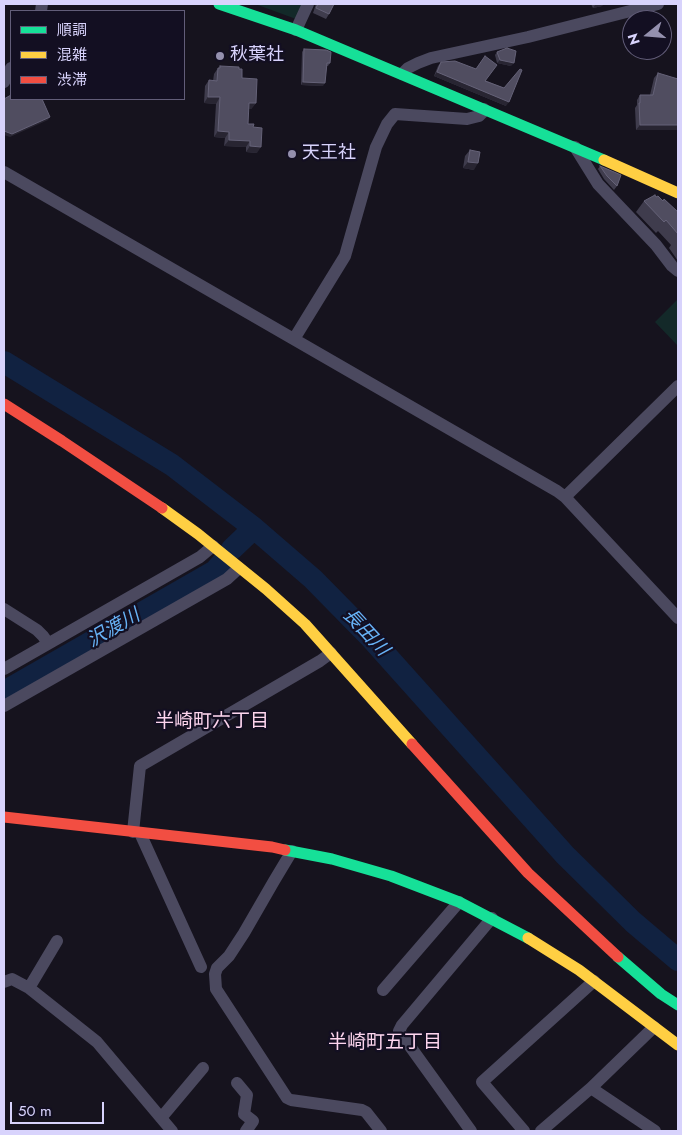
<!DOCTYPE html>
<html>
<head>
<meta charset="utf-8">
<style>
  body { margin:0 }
  #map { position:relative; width:682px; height:1135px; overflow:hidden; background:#16131e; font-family:Jost,"Noto Sans JP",sans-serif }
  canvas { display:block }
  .frame { position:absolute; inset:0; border:5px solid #d8d3fc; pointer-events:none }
  .legend { position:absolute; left:10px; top:10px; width:175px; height:90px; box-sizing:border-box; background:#130f22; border:1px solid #625d79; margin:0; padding:6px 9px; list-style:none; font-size:15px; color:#d8d3fc }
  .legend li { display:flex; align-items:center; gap:10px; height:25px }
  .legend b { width:25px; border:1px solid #625d79 }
  .north { position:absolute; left:622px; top:10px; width:50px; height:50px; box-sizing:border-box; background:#130f22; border:1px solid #625d79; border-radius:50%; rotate:253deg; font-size:14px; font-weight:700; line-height:20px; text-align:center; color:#d8d3fc }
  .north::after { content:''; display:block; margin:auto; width:18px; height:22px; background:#9490ae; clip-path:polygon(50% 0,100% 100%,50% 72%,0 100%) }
  .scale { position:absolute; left:10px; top:1102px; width:94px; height:22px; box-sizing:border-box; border:2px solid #d8d3fc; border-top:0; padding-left:6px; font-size:15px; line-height:18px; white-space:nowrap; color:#d8d3fc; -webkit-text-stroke:4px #130f22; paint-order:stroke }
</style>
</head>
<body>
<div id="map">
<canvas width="682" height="1135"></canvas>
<div class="frame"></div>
<ul class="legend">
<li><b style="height:6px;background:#16e098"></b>順調</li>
<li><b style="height:6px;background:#ffcf43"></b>混雑</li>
<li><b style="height:6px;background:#f24e42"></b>渋滞</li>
</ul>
<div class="north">N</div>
<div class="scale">50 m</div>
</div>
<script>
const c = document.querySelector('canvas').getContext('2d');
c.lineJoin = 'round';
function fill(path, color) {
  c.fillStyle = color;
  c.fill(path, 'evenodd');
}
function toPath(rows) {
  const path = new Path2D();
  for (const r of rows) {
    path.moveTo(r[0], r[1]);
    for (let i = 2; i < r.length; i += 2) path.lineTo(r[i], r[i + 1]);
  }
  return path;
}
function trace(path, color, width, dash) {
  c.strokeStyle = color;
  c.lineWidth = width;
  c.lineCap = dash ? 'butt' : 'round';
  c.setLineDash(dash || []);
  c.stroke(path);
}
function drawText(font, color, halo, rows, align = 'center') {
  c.font = font + ' Jost,"Noto Sans JP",sans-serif';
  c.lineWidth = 4.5;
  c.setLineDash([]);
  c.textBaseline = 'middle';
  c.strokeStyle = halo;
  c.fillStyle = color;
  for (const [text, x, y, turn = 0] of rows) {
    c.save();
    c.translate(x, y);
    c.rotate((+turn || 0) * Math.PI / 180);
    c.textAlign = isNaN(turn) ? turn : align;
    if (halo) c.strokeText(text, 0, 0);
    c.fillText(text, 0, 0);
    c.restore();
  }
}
fill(toPath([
  [255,4,303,4,296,19],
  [678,299,678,346,655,322]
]), '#132929');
trace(toPath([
  [4,362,172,465,254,528,313,579,369,636,565,855,633,922,678,960],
  [232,549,254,528],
  [4,692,215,571,222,563]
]), '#112241', 22);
trace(toPath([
  [41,11,42,4],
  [296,30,308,4],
  [402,74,408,68,418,63,431,58,528,37,658,4],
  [4,82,11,68],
  [575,147,598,184,656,245,672,266,678,271],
  [4,172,557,491,565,497,678,618],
  [294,339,345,256,376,147,387,124,395,114,467,119,479,116,482,113,484,109],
  [565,497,678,386],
  [4,609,37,630,43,636,48,643],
  [4,669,200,557,213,546],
  [4,706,227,579,239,568],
  [133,832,140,766,320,661,331,653],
  [140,833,201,967],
  [292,851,274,881,244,933,229,956,217,968,215,974,216,989,287,1098,291,1100,362,1110,366,1112,381,1131],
  [4,982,12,979,29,988,97,1042,172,1131],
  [29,988,57,941],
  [383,990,459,902],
  [237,1083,247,1095,244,1114,253,1121,246,1131],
  [591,1088,655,1131],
  [161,1118,203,1068],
  [471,1131,399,1031,402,1025,492,918],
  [524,1131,482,1082,594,981],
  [541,1131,591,1088,654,1027]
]), '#4b495f', 12);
trace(toPath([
  [219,4,296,30,604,160],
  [285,850,332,859,391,876,459,902,528,938],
  [618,957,661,994,678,1005]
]), '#16e098', 11);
trace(toPath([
  [604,160,678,193],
  [162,508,198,534,266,589,305,624,412,744],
  [528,938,579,970,678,1045]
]), '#ffcf43', 11);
trace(toPath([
  [4,404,62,441,162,508],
  [412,744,528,873,618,957],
  [4,817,272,847,285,850]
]), '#f24e42', 11);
fill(toPath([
  [316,4,334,4,329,14,326,19,313,13],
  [591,4,603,4,602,6,593,8],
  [304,49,330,63,328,66,326,66,323,86,301,85,302,52],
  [497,52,511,66,497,63,495,55],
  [441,62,504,88,506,106,434,76,438,66],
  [220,66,242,78,256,103,251,109,248,109,248,124,253,127,257,153,246,152,246,147,224,146,225,138,214,137,216,104,204,103,205,86,209,80,213,81,214,74,218,68,219,68],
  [658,73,677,130,636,130,635,108,637,105,637,100,640,95,650,95,654,78],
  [470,150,474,170,463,168,465,156],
  [600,166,617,186,614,190,604,179,598,169],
  [644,201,663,201,678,212,678,261,669,248,671,245,658,231,656,233,636,212]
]), '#3f3c4d');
fill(toPath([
  [601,4,603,4,602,6,593,8,595,5],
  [500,60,514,63,511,66,497,63],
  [437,72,509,102,506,106,434,76],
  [303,82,325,83,323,86,301,85],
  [208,97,220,97,216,104,204,103],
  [249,103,256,103,251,109,244,109],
  [50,117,48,120,10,137,4,135,4,131],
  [640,125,678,125,678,129,677,130,636,130],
  [218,131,229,132,225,138,214,137],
  [229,140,250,141,246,147,224,146],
  [250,146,261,147,257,153,246,152],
  [468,162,478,163,474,170,463,168]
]), '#282532');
const building = toPath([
  [318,4,334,4,329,14,316,8,318,4],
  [507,48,516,51,514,63,500,60,497,52,507,48],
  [304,49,326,50,331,52,330,63,327,63,325,83,303,82,304,49],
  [485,56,497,65,485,81,504,88,520,69,522,70,509,102,437,72,441,62,455,61,476,69,485,56],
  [220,66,239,67,239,69,242,69,242,78,257,79,256,103,249,103,248,124,254,124,253,127,262,128,261,147,250,146,250,141,229,140,229,132,218,131,220,97,208,97,209,80,217,81,218,68,220,68,220,66],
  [658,73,678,79,678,125,640,125,639,103,640,103,640,95,653,95,658,73],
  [11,95,11,99,42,99,50,117,12,134,4,131,4,99,11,95],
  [470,150,480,152,478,163,468,162,470,150],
  [600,166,621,175,617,186,607,176,600,166],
  [655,195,656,197,658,196,663,201,664,199,678,212,678,234,666,220,664,222,644,201,655,195]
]);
fill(building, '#504d60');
trace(building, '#656278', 1);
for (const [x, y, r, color] of [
  [220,56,5,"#9490ae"],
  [292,154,5,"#9490ae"]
]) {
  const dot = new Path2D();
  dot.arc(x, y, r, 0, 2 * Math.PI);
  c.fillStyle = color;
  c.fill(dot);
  trace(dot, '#130f22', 2);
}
drawText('18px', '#d8d3fc', '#130f22', [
  ["秋葉社",230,56],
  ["天王社",302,154]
], 'left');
drawText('italic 19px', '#67b2f6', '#130f22', [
  ["沢渡川",114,629,-30],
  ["長田川",365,633,47]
]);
drawText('19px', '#fdd5ee', '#130f22', [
  ["半崎町六丁目",212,722],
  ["半崎町五丁目",385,1043]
]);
</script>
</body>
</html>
